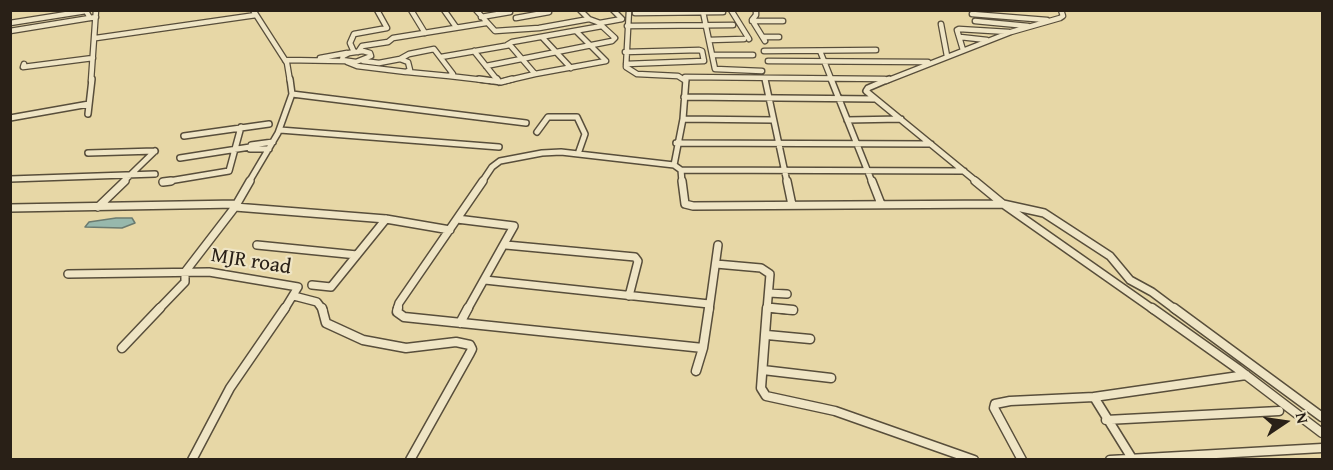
<!DOCTYPE html>
<html>
<head>
<meta charset="utf-8">
<style>
  body { margin:0 }
  #map { position:relative; width:1333px; height:470px; overflow:hidden; background:#e7d7a6; font-family:"Gentium Book Plus",serif }
  canvas { display:block }
  .frame { position:absolute; inset:0; border:12px solid #292017; pointer-events:none }
  .north { position:absolute; left:1255px; top:392px; width:60px; height:60px; -webkit-text-stroke:4px #efe5c5; paint-order:stroke; rotate:77deg; font-size:16px; font-weight:700; line-height:24px; text-align:center; color:#292017 }
  .north::after { content:''; display:block; margin:auto; width:21px; height:27px; background:#292017; clip-path:polygon(50% 0,100% 100%,50% 72%,0 100%) }
</style>
</head>
<body>
<div id="map">
<canvas width="1333" height="470"></canvas>
<div class="frame"></div>
<div class="north">N</div>
</div>
<script>
const c = document.querySelector('canvas').getContext('2d');
c.lineJoin = 'round';
function fill(path, color) {
  c.fillStyle = color;
  c.fill(path, 'evenodd');
}
function toPath(rows) {
  const path = new Path2D();
  for (const r of rows) {
    path.moveTo(r[0], r[1]);
    for (let i = 2; i < r.length; i += 2) path.lineTo(r[i], r[i + 1]);
  }
  return path;
}
function trace(path, color, width, dash) {
  c.strokeStyle = color;
  c.lineWidth = width;
  c.lineCap = dash ? 'butt' : 'round';
  c.setLineDash(dash || []);
  c.stroke(path);
}
function drawText(font, color, halo, rows, align = 'center') {
  c.font = font + ' "Gentium Book Plus",serif';
  c.lineWidth = 4.5;
  c.setLineDash([]);
  c.textBaseline = 'middle';
  c.strokeStyle = halo;
  c.fillStyle = color;
  for (const [text, x, y, turn = 0] of rows) {
    c.save();
    c.translate(x, y);
    c.rotate((+turn || 0) * Math.PI / 180);
    c.textAlign = isNaN(turn) ? turn : align;
    if (halo) c.strokeText(text, 0, 0);
    c.fillText(text, 0, 0);
    c.restore();
  }
}
const water = toPath([
  [116,218,132,218,135,223,122,228,85,227,89,222,116,218]
]);
fill(water, '#97b8ac');
trace(water, '#6b7b70', 1.5);
const streetFar3 = toPath([
  [253,10,287,63,290,81],
  [411,10,425,33],
  [444,10,456,27],
  [476,10,495,31,539,28,589,19,600,23,622,19,613,10],
  [580,10,589,19],
  [629,10,626,67,637,74,678,76,686,81],
  [731,10,749,39],
  [756,10,756,15,752,20,765,41],
  [703,12,715,69,762,71],
  [635,13,723,12],
  [972,14,1047,20],
  [481,17,510,12],
  [516,18,549,12],
  [752,21,783,21],
  [975,21,1028,26],
  [10,23,86,11,90,18],
  [941,24,947,56],
  [627,26,733,25],
  [10,31,96,17],
  [542,37,571,68],
  [763,37,779,37],
  [960,37,987,40],
  [96,38,256,15],
  [709,40,744,39],
  [963,50,957,30,959,29,1009,32],
  [363,51,370,53,371,56,356,62,342,60,343,56,349,53,363,51],
  [474,51,498,81],
  [764,51,876,50],
  [820,51,832,81],
  [354,52,350,43,354,34,387,28,377,10],
  [358,52,362,46,388,42,393,38,486,23],
  [625,52,699,50,702,51,704,61,626,64],
  [713,55,753,55],
  [441,57,510,45,535,74,505,81],
  [320,58,347,53],
  [400,59,409,54,434,49,453,74,449,76,407,72],
  [285,60,344,61],
  [768,61,928,62],
  [347,62,357,66,406,72,410,70,408,62,400,59,379,63,363,61],
  [24,64,23,67,93,58],
  [486,66,612,41,615,38,602,26,512,42,507,45],
  [535,74,606,61,576,31],
  [449,76,492,81],
  [685,77,885,79],
  [91,81,96,10],
  [886,81,1011,32,1060,18,1063,16,1061,10]
]);
const streetFar2 = toPath([
  [479,79,501,82,512,79],
  [497,79,499,82],
  [765,79,787,182],
  [831,79,872,182],
  [889,79,868,88,866,91,977,182],
  [292,94,526,123],
  [684,97,875,99],
  [88,114,92,79],
  [10,118,89,104],
  [683,119,773,120],
  [847,120,901,119],
  [280,130,499,147],
  [537,132,548,117,577,117,585,134,578,154],
  [184,136,269,124],
  [676,143,931,144],
  [269,149,250,149,251,145,273,142],
  [88,153,155,151],
  [180,158,250,147],
  [681,170,964,171],
  [10,179,155,174],
  [123,182,155,151],
  [163,182,229,171,241,127],
  [249,182,278,133,292,94,290,79],
  [482,182,492,167,500,161,542,153,561,152,674,165],
  [682,182,681,170,674,165,683,119,686,79]
]);
const streetFar1 = toPath([
  [682,181,685,204,693,206,1003,204,1044,213,1110,256,1130,280,1152,292,1176,310],
  [787,181,792,205],
  [872,181,881,204],
  [975,181,1003,204,1154,310],
  [163,182,171,181],
  [98,207,125,181],
  [235,207,386,219,450,230],
  [10,208,237,204],
  [457,219,514,226,467,310],
  [257,245,357,255],
  [506,245,635,257,638,261,629,296],
  [716,264,761,268,770,274,767,310],
  [68,274,209,272,298,287,284,310],
  [485,280,709,304],
  [312,285,331,287,386,219],
  [769,293,787,294],
  [294,296,317,302,323,310],
  [769,308,790,310],
  [158,310,185,282,185,272,235,207,250,181],
  [397,310,399,303,483,181],
  [709,310,718,245]
]);
const street = toPath([
  [322,308,326,323,363,340,406,348,456,342,470,345,472,349,470,353,410,460],
  [398,308,397,312,404,317,703,348],
  [767,308,761,388,766,396,835,411,974,460],
  [772,308,793,310],
  [1152,308,1238,369,1322,433],
  [1174,308,1322,417],
  [460,323,468,308],
  [767,335,810,339],
  [122,348,160,308],
  [763,370,831,378],
  [696,371,703,348,709,308],
  [1106,420,1279,411],
  [192,460,230,388,285,308],
  [1022,460,994,408,995,404,1010,401,1094,397],
  [1110,460,1322,448],
  [1133,460,1094,397,1246,375]
]);
trace(streetFar3, '#584e3b', 7);
trace(streetFar2, '#584e3b', 8);
trace(streetFar1, '#584e3b', 10);
trace(street, '#584e3b', 11);
trace(streetFar3, '#efe5c5', 4.5);
trace(streetFar2, '#efe5c5', 5);
trace(streetFar1, '#efe5c5', 7);
trace(street, '#efe5c5', 8);
drawText('21px', '#292017', '#efe5c5', [
  ["MJR road",251,262,9]
]);
</script>
</body>
</html>
